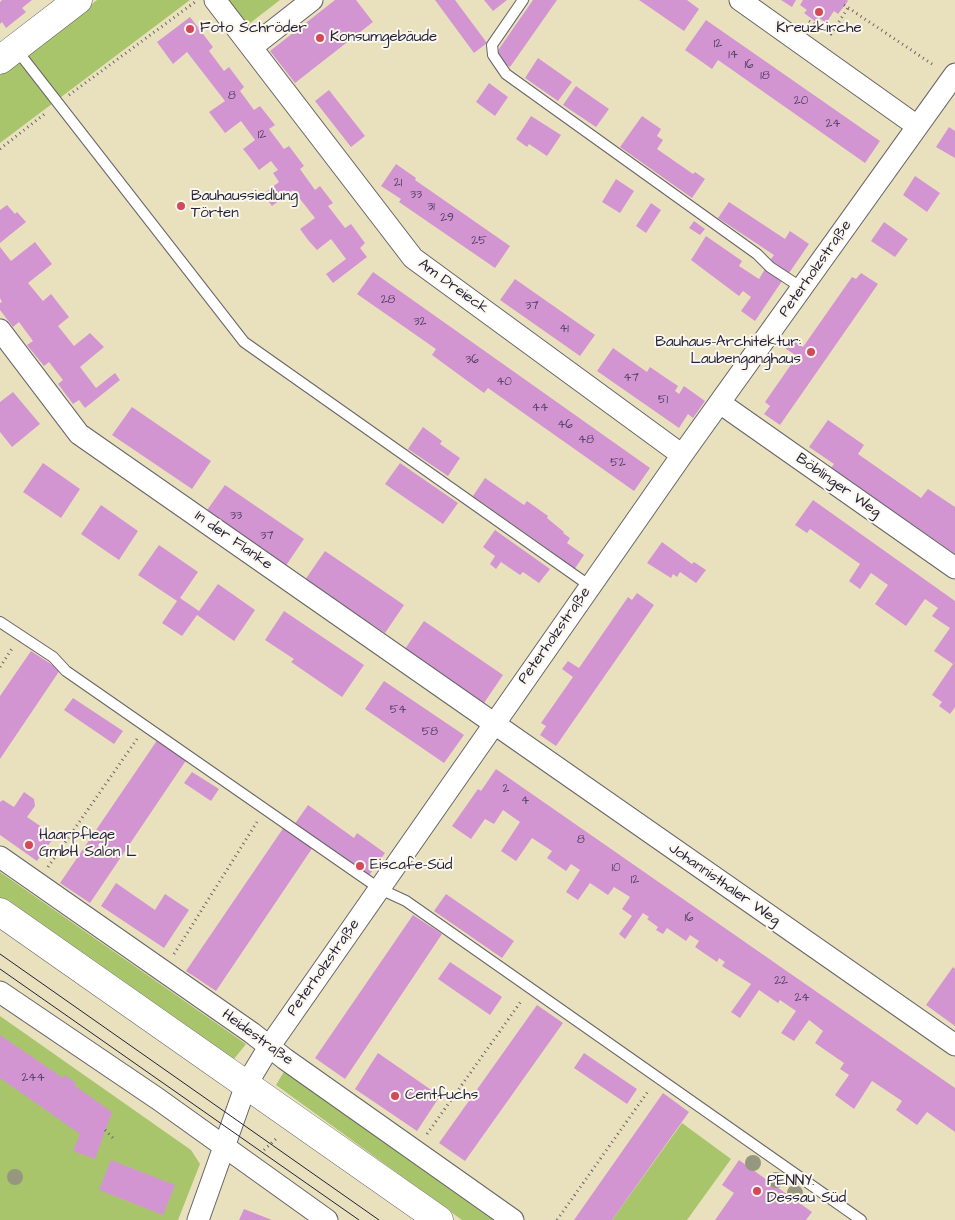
<!DOCTYPE html>
<html>
<head>
<meta charset="utf-8">
<style>
  body { margin:0 }
  canvas { display:block; background:#e9e1bd }
</style>
</head>
<body>
<canvas width="955" height="1220"></canvas>
<script>
const c = document.querySelector('canvas').getContext('2d');
c.lineJoin = 'round';
function fill(path, color) {
  c.fillStyle = color;
  c.fill(path, 'evenodd');
}
function toPath(rows) {
  const path = new Path2D();
  for (const r of rows) {
    path.moveTo(r[0], r[1]);
    for (let i = 2; i < r.length; i += 2) path.lineTo(r[i], r[i + 1]);
  }
  return path;
}
function trace(path, color, width, dash) {
  c.strokeStyle = color;
  c.lineWidth = width;
  c.lineCap = dash ? 'butt' : 'round';
  c.setLineDash(dash || []);
  c.stroke(path);
}
function drawText(font, color, halo, rows, align = 'center') {
  c.font = font + ' "Architects Daughter",sans-serif';
  c.lineWidth = 4;
  c.setLineDash([]);
  c.textBaseline = 'middle';
  c.strokeStyle = halo;
  c.fillStyle = color;
  for (const [text, x, y, turn = 0] of rows) {
    c.save();
    c.translate(x, y);
    c.rotate((+turn || 0) * Math.PI / 180);
    c.textAlign = isNaN(turn) ? turn : align;
    if (halo) c.strokeText(text, 0, 0);
    c.fillText(text, 0, 0);
    c.restore();
  }
}
fill(toPath([
  [97,0,190,0,0,143,0,75],
  [225,0,280,0,245,27],
  [0,872,246,1044,230,1064,0,901],
  [0,1016,191,1150,200,1164,178,1220,0,1220],
  [285,1070,497,1220,462,1220,276,1085],
  [682,1123,731,1159,687,1220,612,1220]
]), '#a9c56c');
fill(toPath([
  [2,0,32,0,22,8,26,12,6,28,2,22,0,24,0,2],
  [335,0,356,0,373,22,295,83,270,51],
  [435,0,455,0,487,43,474,53],
  [484,0,507,0,493,11],
  [533,0,557,0,510,67,494,56],
  [639,0,687,0,699,9,684,31],
  [781,0,796,0,792,7],
  [803,0,847,0,848,1,838,14,834,11,826,23,819,18,816,22,804,13,807,10,800,5],
  [190,17,213,47,209,51,224,71,229,67,244,87,240,91,254,110,260,106,275,125,269,129,284,149,289,146,304,166,300,169,315,190,320,186,333,203,328,206,345,228,351,224,365,243,360,248,367,257,333,283,326,274,346,259,331,239,317,250,308,240,300,229,315,218,293,190,272,206,263,194,279,182,273,173,278,170,271,161,259,170,251,159,243,149,255,140,241,121,225,133,209,112,225,101,187,52,173,64,157,42],
  [706,20,880,141,865,163,718,60,712,69,685,50],
  [538,58,572,82,558,101,525,78],
  [489,83,508,97,495,116,476,102],
  [576,86,609,109,596,127,563,105],
  [329,90,365,136,351,147,315,101],
  [531,116,561,135,547,156,529,144,527,147,516,139],
  [642,116,661,129,657,136,663,140,657,149,693,174,695,172,705,179,692,198,620,147],
  [949,127,955,131,955,158,936,147],
  [396,164,416,178,415,180,510,246,495,268,399,202,401,199,381,186],
  [915,176,940,193,927,212,903,195],
  [616,179,634,191,620,213,602,202],
  [729,202,785,239,790,231,809,244,787,276,768,263,774,255,718,218],
  [651,203,661,210,646,233,636,226],
  [7,205,15,214,17,212,26,222,0,243,0,210],
  [694,221,705,229,700,235,689,228],
  [884,222,908,239,895,257,871,241],
  [706,236,742,261,739,266,759,279,765,269,782,281,755,321,741,311,751,297,743,291,739,296,691,260],
  [35,242,52,264,28,283,43,301,51,294,69,317,58,326,74,346,90,333,104,347,80,367,96,388,115,373,120,380,85,408,79,400,73,404,58,384,63,380,49,362,44,366,27,345,33,341,19,322,13,327,0,310,0,303,2,302,0,298,0,247,11,261],
  [373,272,650,468,634,491,488,388,484,393,432,355,436,349,357,294],
  [861,273,878,284,780,425,764,414,770,406,765,402,797,356,786,349,792,340,803,347,852,277,856,279],
  [515,279,595,335,580,356,500,300],
  [613,348,647,372,650,367,666,378,678,386,675,391,679,394,684,386,705,401,693,418,688,414,679,428,597,371],
  [13,392,40,424,12,447,0,432,0,402],
  [132,407,211,461,192,489,112,435],
  [828,420,864,445,858,454,921,498,928,489,955,507,955,554,831,468,834,464,809,447],
  [423,427,442,441,440,444,460,458,448,476,408,449],
  [43,463,80,489,61,518,23,492],
  [400,463,458,503,443,524,385,484],
  [485,478,524,505,527,501,548,516,547,518,564,532,563,533,570,538,567,543,584,555,574,570,550,553,551,551,473,496],
  [225,485,304,539,285,567,205,513],
  [813,500,955,601,955,707,950,714,939,706,942,702,932,695,953,664,934,651,950,628,932,616,938,608,925,599,906,626,875,604,888,585,871,573,860,589,849,581,860,564,810,529,807,533,795,525],
  [101,505,138,531,119,560,81,534],
  [495,530,550,569,539,583,523,572,520,575,501,562,496,569,490,564,495,556,483,547],
  [662,542,692,564,694,562,706,570,696,583,680,572,677,577,673,574,671,578,647,563],
  [159,545,198,572,180,598,199,611,218,584,255,610,234,641,197,615,182,636,162,623,177,601,138,575],
  [325,551,404,605,385,633,305,580],
  [637,593,654,605,556,746,540,735,546,726,541,723,573,677,562,669,568,661,579,668,628,597,632,600],
  [284,611,364,665,342,697,291,662,294,659,265,640],
  [424,621,503,675,484,703,405,649],
  [31,651,60,670,0,759,0,696],
  [384,681,464,735,444,763,365,709],
  [73,698,123,731,114,744,64,710],
  [158,739,187,759,90,903,60,883],
  [496,769,955,1088,955,1132,927,1112,917,1125,896,1110,902,1101,872,1081,854,1109,835,1095,849,1075,840,1069,844,1063,815,1043,823,1031,809,1020,794,1041,781,1033,796,1011,780,1000,778,1003,759,990,740,1018,731,1012,751,984,722,966,725,962,719,958,717,962,695,947,699,941,690,935,686,941,667,928,663,934,656,930,658,927,647,919,649,917,643,913,625,939,619,934,632,916,622,909,630,897,614,887,608,895,590,883,578,900,566,892,580,870,571,864,566,871,547,858,552,851,532,838,516,861,501,851,520,822,503,810,494,824,485,819,471,839,452,826,478,789,481,791],
  [192,772,219,789,211,801,184,783],
  [24,792,34,799,35,806,27,817,55,836,37,861,0,835,0,802,3,800,14,807],
  [308,805,354,838,357,833,385,853,367,878,294,825],
  [284,827,313,847,216,991,186,971],
  [116,883,155,910,165,894,189,910,164,948,101,906],
  [446,894,514,941,502,958,434,911],
  [413,915,442,934,345,1079,315,1058],
  [450,962,502,997,490,1015,438,979],
  [953,967,955,969,955,1026,926,1005],
  [537,1005,563,1023,465,1161,439,1143],
  [0,1035,63,1078,65,1075,76,1083,75,1086,112,1112,95,1159,73,1151,80,1134,0,1078],
  [378,1053,440,1096,417,1131,355,1089],
  [584,1053,637,1089,627,1104,574,1068],
  [663,1093,689,1112,612,1220,574,1220],
  [111,1160,175,1185,163,1215,99,1190],
  [739,1160,812,1212,806,1220,715,1220,734,1193,722,1185],
  [244,1209,272,1220,239,1220]
]), '#d395d2');
const lane = toPath([
  [523,0,492,45,493,55,506,74,757,254,770,267,802,288],
  [16,49,244,342,590,586],
  [0,622,53,657,66,671,380,889,406,901,861,1220]
]);
const street = toPath([
  [215,0,413,258,682,455],
  [740,0,917,126],
  [252,47,312,0],
  [0,330,79,434,955,1045],
  [720,403,955,568],
  [0,857,252,1033,285,1059,513,1220],
  [0,992,158,1099,327,1220],
  [198,1220,246,1085,269,1047,682,455,955,74]
]);
const secondary = toPath([
  [0,60,78,0],
  [0,912,439,1220]
]);
trace(lane, '#686568', 12);
trace(street, '#686568', 23);
trace(secondary, '#686568', 29);
trace(toPath([
  [844,5,935,66],
  [809,21,831,34,848,8],
  [69,95,195,2],
  [0,149,47,112],
  [0,667,13,647],
  [48,867,137,739],
  [174,954,257,822],
  [105,1130,114,1139],
  [427,1134,522,1000],
  [264,1150,278,1137],
  [557,1220,649,1090]
]), '#686568', 3, [1, 4]);
trace(lane, '#fff', 10);
trace(street, '#fff', 21);
trace(secondary, '#fff', 28);
trace(toPath([
  [0,954,379,1220],
  [0,969,359,1220]
]), '#22223b', 1);
c.fillStyle = '#95977f';
for (const [x, y] of [
  [753,1163],
  [15,1177],
  [776,1180],
  [795,1193]
]) {
  c.beginPath();
  c.arc(x, y, 8, 0, 2 * Math.PI);
  c.fill();
}
for (const [x, y, r, color] of [
  [819,12,5,"#d1495b"],
  [190,29,5,"#d1495b"],
  [320,38,5,"#d1495b"],
  [181,206,5,"#d1495b"],
  [811,352,5,"#d1495b"],
  [29,845,5,"#d1495b"],
  [360,866,5,"#d1495b"],
  [395,1096,5,"#d1495b"],
  [757,1191,5,"#d1495b"]
]) {
  const dot = new Path2D();
  dot.arc(x, y, r, 0, 2 * Math.PI);
  c.fillStyle = color;
  c.fill(dot);
  trace(dot, '#fbf7ec', 2);
}
drawText('12px', '#4e3f61', null, [
  ["12",718,44],
  ["14",733,55],
  ["16",749,65],
  ["18",765,76],
  ["8",232,96],
  ["20",801,101],
  ["24",833,124],
  ["12",262,135],
  ["21",398,183],
  ["33",416,195],
  ["31",431,207],
  ["29",447,218],
  ["25",479,241],
  ["28",388,300],
  ["37",532,306],
  ["32",420,322],
  ["41",564,329],
  ["36",472,360],
  ["47",631,378],
  ["40",504,382],
  ["51",663,400],
  ["44",540,408],
  ["46",565,425],
  ["48",586,440],
  ["52",618,463],
  ["33",236,516],
  ["37",267,536],
  ["54",398,710],
  ["58",430,732],
  ["2",506,789],
  ["4",525,801],
  ["8",581,840],
  ["10",616,868],
  ["12",635,880],
  ["16",689,918],
  ["22",781,981],
  ["24",802,998],
  ["244",33,1078]
]);
drawText('15px', '#22223b', '#fbf7ec', [
  ["Foto Schröder",200,29],
  ["Kreuzkirche",819,29,"center"],
  ["Konsumgebäude",330,38],
  ["Bauhaussiedlung",191,197],
  ["Törten",191,214],
  ["Bauhaus-Architektur:",801,343,"right"],
  ["Laubenganghaus",801,360,"right"],
  ["Haarpflege",39,836],
  ["GmbH Salon L",39,853],
  ["Eiscafe-Süd",370,866],
  ["Centfuchs",405,1096],
  ["PENNY.",767,1182],
  ["Dessau Süd",767,1199]
], 'left');
drawText('15px', '#22223b', '#fbf7ec', [
  ["Peterholzstraße",816,269,-55],
  ["Am Dreieck",453,287,36],
  ["Böblinger Weg",838,486,35],
  ["In der Flanke",233,541,35],
  ["Peterholzstraße",555,636,-55],
  ["Johannisthaler Weg",724,885,35],
  ["Peterholzstraße",324,968,-55],
  ["Heidestraße",257,1038,36]
]);
</script>
</body>
</html>
